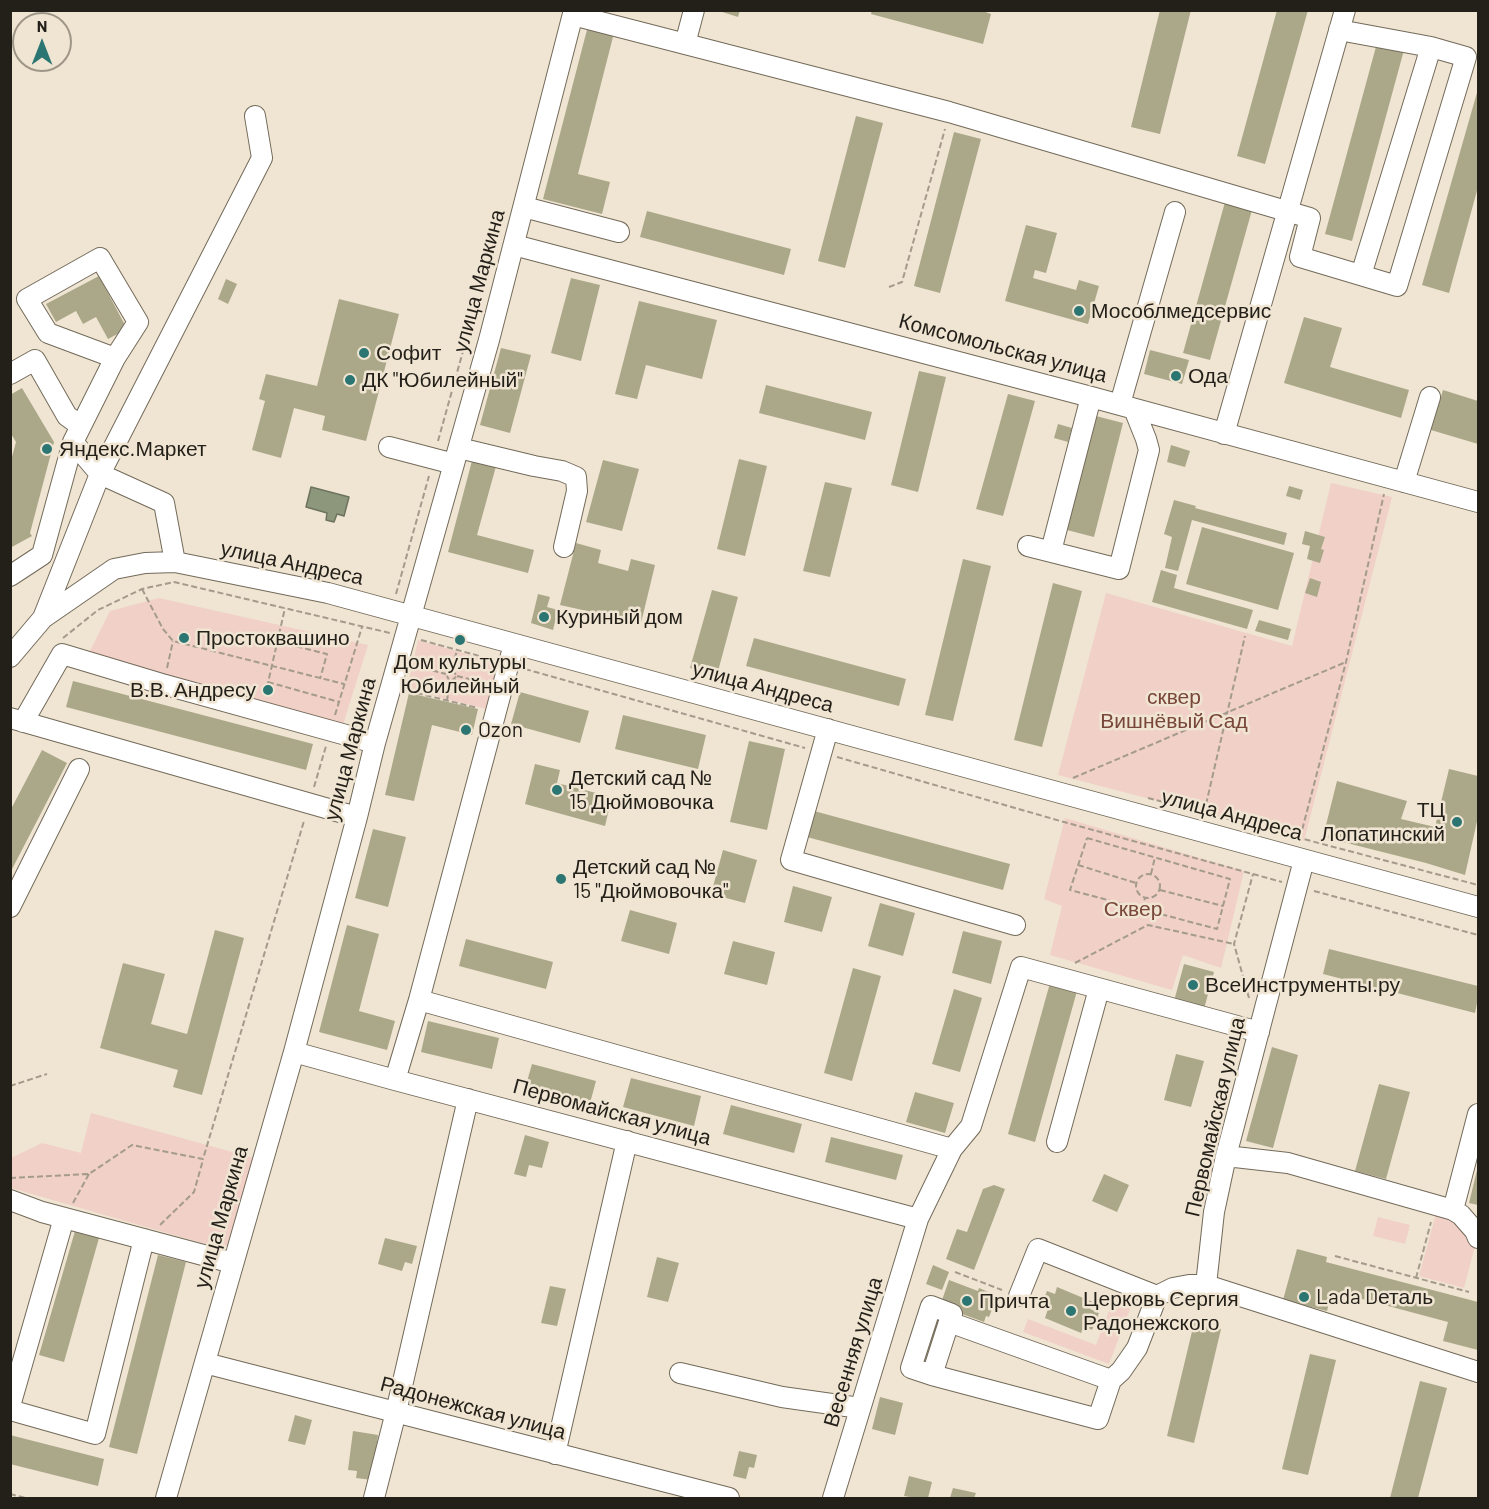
<!DOCTYPE html>
<html>
<head>
<meta charset="utf-8">
<style>
  body { margin:0 }
  #map { position:relative; width:1489px; height:1509px; overflow:hidden; background:#f0e5d2; font-family:Barlow,sans-serif }
  canvas { display:block }
  .frame { position:absolute; inset:0; border:12px solid #231f19; pointer-events:none }
  .north { position:absolute; left:12px; top:12px; width:60px; height:60px; box-sizing:border-box; background:#f0e5d2; border:2px solid #9e9688; border-radius:50%; rotate:0deg; font-size:16px; font-weight:700; line-height:24px; text-align:center; color:#231f19 }
  .north::after { content:''; display:block; margin:auto; width:21px; height:27px; background:#2b7572; clip-path:polygon(50% 0,100% 100%,50% 72%,0 100%) }
</style>
</head>
<body>
<div id="map">
<canvas width="1489" height="1509"></canvas>
<div class="frame"></div>
<div class="north">N</div>
</div>
<script>
const c = document.querySelector('canvas').getContext('2d');
c.lineJoin = 'round';
function fill(path, color) {
  c.fillStyle = color;
  c.fill(path, 'evenodd');
}
function toPath(rows) {
  const path = new Path2D();
  for (const r of rows) {
    if (r.length === 3) {
      path.moveTo(r[0] + r[2], r[1]);
      path.arc(r[0], r[1], r[2], 0, 2 * Math.PI);
      continue;
    }
    path.moveTo(r[0], r[1]);
    for (let i = 2; i < r.length; i += 2) path.lineTo(r[i], r[i + 1]);
  }
  return path;
}
function trace(path, color, width, dash) {
  c.strokeStyle = color;
  c.lineWidth = width;
  c.lineCap = dash ? 'butt' : 'round';
  c.setLineDash(dash || []);
  c.stroke(path);
}
function drawText(font, color, halo, rows, align = 'center') {
  c.font = font + ' Barlow,sans-serif';
  c.lineWidth = 5;
  c.setLineDash([]);
  c.textBaseline = 'middle';
  c.strokeStyle = halo;
  c.fillStyle = color;
  for (const [text, x, y, turn = 0] of rows) {
    c.save();
    c.translate(x, y);
    c.rotate((+turn || 0) * Math.PI / 180);
    c.textAlign = isNaN(turn) ? turn : align;
    if (halo) c.strokeText(text, 0, 0);
    c.fillText(text, 0, 0);
    c.restore();
  }
}
fill(toPath([
  [1331,483,1392,497,1304,841,1300,838,1058,775,1106,593,1292,646],
  [159,598,368,645,341,731,86,659,110,611],
  [418,640,505,665,494,711,407,689],
  [1065,818,1244,871,1221,968,1183,955,1172,990,1050,955,1062,906,1044,899],
  [91,1113,254,1158,226,1250,11,1188,11,1158,42,1143,81,1153],
  [1437,1210,1455,1215,1475,1246,1464,1288,1419,1276],
  [1378,1217,1410,1225,1405,1244,1373,1236],
  [1114,1298,1132,1304,1109,1364,1023,1332,1028,1319,1096,1345]
]), '#f0d0c7');
const water = toPath([
  [311,487,349,497,344,516,337,514,334,522,326,520,327,513,306,507,311,487]
]);
fill(water, '#8d977b');
trace(water, '#6d735e', 1.5);
fill(toPath([
  [716,10,740,10,738,17],
  [872,10,980,10,991,14,983,44,871,14],
  [1160,10,1191,10,1160,134,1131,127],
  [1277,10,1308,10,1265,164,1237,156],
  [589,22,615,29,578,174,610,182,602,214,543,199],
  [1377,43,1404,50,1352,241,1325,234],
  [1478,89,1478,187,1449,293,1422,285],
  [856,116,883,123,845,268,818,261],
  [954,132,981,139,940,293,914,286],
  [1225,202,1252,210,1210,360,1183,353],
  [647,211,791,249,784,275,640,237],
  [1026,225,1057,233,1046,273,1035,270,1033,278,1076,290,1079,280,1099,286,1088,324,1005,301],
  [99,276,127,329,108,339,96,317,83,324,76,311,56,322,46,304],
  [571,278,600,285,581,361,551,353],
  [226,279,237,284,228,304,218,299],
  [339,299,399,314,366,441,322,430,325,416,294,408,281,458,252,450,265,401,259,399,266,374,317,386],
  [639,301,717,320,702,379,646,365,637,399,615,394],
  [1304,317,1342,328,1330,367,1409,390,1401,418,1284,383],
  [501,348,531,355,510,433,480,425],
  [1150,350,1189,360,1182,384,1144,374],
  [919,371,946,377,918,492,891,485],
  [766,385,872,412,865,440,759,413],
  [22,388,54,442,30,533,32,536,10,548,10,464,16,442,10,432,10,395],
  [1443,390,1478,401,1478,444,1431,430],
  [1008,394,1035,401,1003,516,976,509],
  [1096,416,1123,423,1094,537,1067,530],
  [1058,424,1072,428,1068,442,1054,438],
  [1171,445,1190,451,1185,467,1167,462],
  [474,453,498,459,477,535,534,550,528,573,448,552],
  [739,459,767,466,745,556,717,549],
  [603,460,639,469,622,531,586,522],
  [825,482,852,488,830,577,803,571],
  [1289,486,1303,490,1300,500,1286,496],
  [1174,500,1196,506,1195,508,1287,533,1284,545,1192,520,1178,571,1165,568,1172,537,1164,534],
  [1202,527,1294,553,1278,610,1186,584],
  [1305,531,1325,537,1321,549,1324,550,1320,563,1307,559,1310,546,1302,544],
  [576,543,601,550,598,563,628,571,631,559,655,565,641,623,560,605],
  [963,559,991,566,953,721,925,715],
  [1161,570,1177,575,1174,588,1253,610,1247,629,1152,602],
  [1310,578,1321,582,1317,597,1305,593],
  [1053,583,1082,591,1042,747,1014,740],
  [712,590,738,597,717,675,690,668],
  [538,594,550,597,547,607,558,610,553,630,531,623],
  [1259,620,1291,629,1288,640,1255,631],
  [754,638,906,679,899,706,746,666],
  [73,681,313,744,306,770,66,707],
  [520,692,589,711,580,743,511,724],
  [409,693,478,709,472,735,432,725,414,801,385,795],
  [623,715,706,735,698,769,615,749],
  [749,741,785,749,767,830,730,822],
  [42,750,67,763,10,873,10,811],
  [535,764,560,770,557,783,612,797,605,826,525,804],
  [1449,769,1478,776,1478,817,1465,875,1426,863,1323,837,1337,781,1407,801,1401,819,1435,827],
  [814,811,1010,864,1003,890,807,837],
  [373,829,406,837,388,907,355,898],
  [723,850,757,860,745,903,711,894],
  [793,886,832,897,822,932,784,922],
  [880,903,915,913,903,956,868,946],
  [630,910,677,923,669,954,621,941],
  [347,925,379,934,359,1011,395,1021,387,1050,319,1032],
  [215,930,244,938,202,1095,173,1087,178,1070,100,1048,123,963,165,974,151,1024,187,1034],
  [963,931,1002,941,991,984,952,973],
  [466,939,553,962,546,989,459,966],
  [733,941,775,952,767,985,724,974],
  [1329,949,1478,986,1478,998,1475,1013,1323,974],
  [1184,964,1214,972,1204,1009,1174,1001],
  [853,968,881,976,852,1081,824,1073],
  [1050,983,1077,991,1035,1142,1008,1134],
  [954,989,982,998,960,1072,932,1064],
  [428,1021,499,1038,492,1069,421,1052],
  [1272,1047,1298,1055,1273,1148,1246,1141],
  [1176,1054,1204,1061,1191,1107,1164,1100],
  [532,1064,596,1081,590,1103,526,1085],
  [631,1078,701,1096,694,1126,623,1107],
  [1379,1084,1410,1092,1386,1179,1355,1171],
  [915,1092,954,1103,945,1133,906,1122],
  [731,1105,802,1124,794,1153,723,1134],
  [525,1135,549,1142,542,1168,529,1165,526,1177,514,1174],
  [831,1137,903,1155,896,1180,825,1162],
  [1478,1166,1478,1205,1469,1203],
  [1104,1174,1129,1185,1117,1212,1092,1201],
  [994,1185,1005,1189,974,1270,946,1259,957,1229,967,1232,983,1189],
  [75,1231,99,1238,64,1362,39,1355],
  [385,1238,417,1246,412,1264,405,1262,402,1271,378,1264],
  [1297,1249,1327,1257,1326,1262,1478,1302,1478,1350,1443,1341,1448,1322,1332,1291,1327,1311,1283,1300],
  [158,1255,186,1262,137,1454,109,1447],
  [657,1257,679,1263,668,1302,647,1297],
  [933,1265,949,1272,942,1290,926,1284],
  [949,1280,978,1291,979,1288,991,1293,990,1296,993,1297,992,1301,995,1302,989,1317,986,1316,984,1322,940,1306],
  [550,1286,566,1289,557,1326,541,1323],
  [1057,1287,1093,1302,1090,1309,1099,1313,1092,1330,1084,1326,1081,1333,1045,1318,1048,1309,1041,1306,1047,1291,1055,1294],
  [1194,1323,1221,1329,1194,1443,1167,1436],
  [1310,1354,1336,1360,1308,1475,1282,1469],
  [1420,1381,1447,1388,1418,1498,1390,1498],
  [880,1397,903,1403,895,1435,872,1429],
  [295,1415,312,1420,305,1445,288,1441],
  [353,1431,378,1435,372,1480,356,1478,357,1471,348,1470],
  [10,1435,104,1459,98,1486,10,1464],
  [739,1451,757,1455,754,1468,749,1467,746,1479,733,1476],
  [909,1476,932,1482,928,1498,916,1498,904,1496],
  [953,1488,976,1493,974,1498,950,1498]
]), '#aba88a');
const minor = toPath([
  [573,15,949,112,1310,218,1300,257,1397,286,1466,57,1431,47,1339,30],
  [685,44,694,10],
  [524,207,619,232],
  [514,245,1091,397,1478,502],
  [1361,275,1431,47],
  [115,358,138,322,100,258,27,299,48,333,115,358,73,442,100,474,164,503,175,562],
  [10,374,35,360,67,416,81,426],
  [1120,404,1175,212],
  [1224,434,1345,10],
  [389,447,454,464],
  [459,448,534,466,562,471,576,477,577,491,564,547],
  [1404,482,1430,397],
  [1028,546,1119,569,1149,450,1146,439,1134,409],
  [1051,551,1091,397],
  [10,576,42,555,73,442],
  [43,618,100,474,262,158,255,116],
  [10,657,43,618,114,569,145,563,175,562,328,593,1478,907],
  [10,718,357,817],
  [23,722,62,654,162,684,375,743],
  [828,729,791,860,1015,925],
  [1304,860,1226,1156,1214,1212,1206,1285,1478,1372],
  [10,907,79,769],
  [419,1000,952,1149],
  [294,1052,395,1080,918,1219],
  [395,1080,419,1000,514,644],
  [1057,1142,1099,989],
  [1226,1156,1288,1163,1453,1210,1461,1215,1475,1231,1478,1238],
  [10,1200,42,1212,233,1263],
  [1453,1210,1478,1114],
  [1019,1296,1038,1249,1157,1296],
  [205,1363,729,1498],
  [680,1373,782,1397,860,1408],
  [932,1375,911,1368,931,1306,952,1314,949,1322],
  [1111,1380,1098,1419,932,1375,949,1322,1111,1380,1121,1371,1137,1348,1157,1296,1173,1288,1189,1285,1206,1285],
  [10,1406,64,1218],
  [10,1410,95,1434,144,1239],
  [555,1454,627,1141],
  [166,1498,294,1052,357,817,375,743,489,340,574,10],
  [374,1498,396,1412,468,1099],
  [833,1498,918,1219,952,1149,971,1126,1021,967,1259,1032]
]);
trace(minor, '#736a5a', 22);
trace(toPath([
  [889,287,902,282,945,129],
  [438,441,465,344],
  [142,589,163,629,173,641,344,684],
  [396,594,429,476],
  [63,638,98,610,142,589,174,582,390,633],
  [421,640,494,660],
  [279,642,327,654,320,679],
  [415,666,446,674],
  [167,668,173,641],
  [525,669,805,748],
  [452,670,457,676,450,682,446,674,452,670,457,650],
  [457,676,486,683],
  [454,679,460,684],
  [268,682,339,702],
  [408,691,478,708],
  [265,696,285,608],
  [447,700,450,682],
  [335,715,362,627],
  [837,757,1064,822,1282,882],
  [1073,778,1346,662],
  [314,787,326,746],
  [1148,798,1478,885],
  [1204,813,1245,636],
  [1087,838,1230,879,1217,929,1070,890,1087,838],
  [1300,838,1346,662,1384,494],
  [1078,865,1136,883],
  [1148,886,12],
  [1151,874,1155,857],
  [1160,890,1223,906],
  [1314,891,1478,935],
  [1142,909,1145,898],
  [1075,963,1148,925,1234,944],
  [1249,998,1234,944,1253,874],
  [10,1086,47,1074],
  [10,1178,89,1174,132,1145,203,1159,304,821],
  [73,1203,89,1174],
  [160,1225,194,1192,203,1160],
  [1335,1256,1469,1292],
  [955,1272,1002,1290],
  [1416,1278,1431,1222],
  [10,1494,26,1498]
]), '#a49b8d', 2, [6, 3]);
trace(minor, '#fff', 20);
for (const [x, y, r, color] of [
  [1079,311,6,"#2b7572"],
  [364,353,6,"#2b7572"],
  [1176,376,6,"#2b7572"],
  [350,380,6,"#2b7572"],
  [47,449,6,"#2b7572"],
  [544,617,6,"#2b7572"],
  [184,638,6,"#2b7572"],
  [460,640,6,"#2b7572"],
  [268,690,6,"#2b7572"],
  [466,730,6,"#2b7572"],
  [557,790,6,"#2b7572"],
  [1457,822,6,"#2b7572"],
  [561,879,6,"#2b7572"],
  [1193,985,6,"#2b7572"],
  [1304,1297,6,"#2b7572"],
  [967,1301,6,"#2b7572"],
  [1071,1311,6,"#2b7572"]
]) {
  const dot = new Path2D();
  dot.arc(x, y, r, 0, 2 * Math.PI);
  c.fillStyle = color;
  c.fill(dot);
  trace(dot, '#f0e5d2', 2);
}
drawText('21px', '#231f19', '#f0e5d2', [
  ["улица Маркина",479,281,-75],
  ["Комсомольская улица",1003,348,15],
  ["улица Андреса",292,563,12],
  ["улица Андреса",763,687,15],
  ["улица Маркина",350,749,-75],
  ["улица Андреса",1232,815,15],
  ["Первомайская улица",612,1112,15],
  ["Первомайская улица",1215,1117,-77],
  ["улица Маркина",221,1217,-74],
  ["Весенняя улица",853,1352,-73],
  ["Радонежская улица",473,1408,15]
]);
drawText('21px', '#231f19', '#f0e5d2', [
  ["Мособлмедсервис",1091,311],
  ["Софит",376,353],
  ["Ода",1188,376],
  ["ДК \"Юбилейный\"",362,380],
  ["Яндекс.Маркет",59,449],
  ["Куриный дом",556,617],
  ["Простоквашино",196,638],
  ["Дом культуры",460,662,"center"],
  ["Юбилейный",460,686,"center"],
  ["В.В. Андресу",256,690,"right"],
  ["Ozon",478,730],
  ["Детский сад №",569,778],
  ["15 Дюймовочка",569,802],
  ["ТЦ",1445,810,"right"],
  ["Лопатинский",1445,834,"right"],
  ["Детский сад №",573,867],
  ["15 \"Дюймовочка\"",573,891],
  ["ВсеИнструменты.ру",1205,985],
  ["Lada Dеталь",1316,1297],
  ["Церковь Сергия",1083,1299],
  ["Радонежского",1083,1323],
  ["Причта",979,1301]
], 'left');
drawText('21px', '#79473a', '#f0e5d2', [
  ["сквер",1174,697],
  ["Вишнёвый Сад",1174,721],
  ["Сквер",1133,909]
]);
</script>
</body>
</html>
